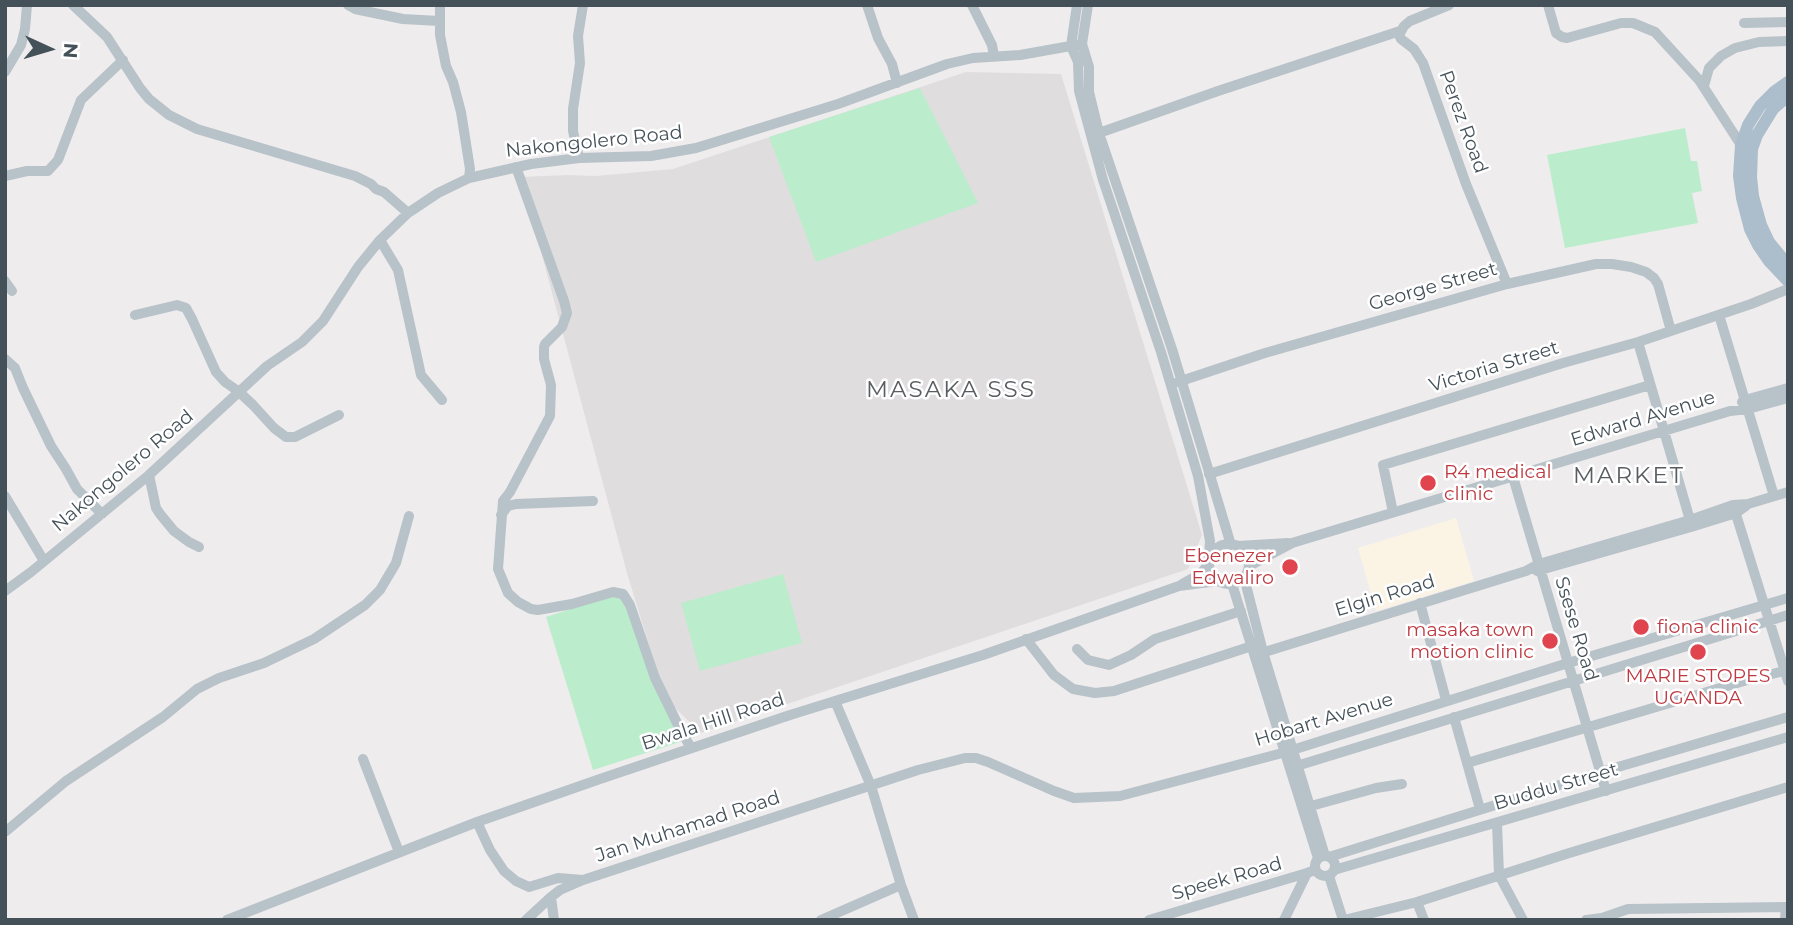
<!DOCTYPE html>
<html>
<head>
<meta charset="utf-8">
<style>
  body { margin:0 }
  #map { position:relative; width:1793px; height:925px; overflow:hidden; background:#efeced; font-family:Montserrat,sans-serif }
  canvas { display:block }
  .frame { position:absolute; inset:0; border:7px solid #455159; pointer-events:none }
  .north { position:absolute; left:14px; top:14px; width:70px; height:70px; -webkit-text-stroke:5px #fff; paint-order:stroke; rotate:94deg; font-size:19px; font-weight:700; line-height:28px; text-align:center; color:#455159 }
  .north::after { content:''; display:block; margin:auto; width:24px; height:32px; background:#455159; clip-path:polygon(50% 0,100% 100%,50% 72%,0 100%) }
</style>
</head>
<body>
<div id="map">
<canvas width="1793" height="925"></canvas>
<div class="frame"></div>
<div class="north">N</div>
</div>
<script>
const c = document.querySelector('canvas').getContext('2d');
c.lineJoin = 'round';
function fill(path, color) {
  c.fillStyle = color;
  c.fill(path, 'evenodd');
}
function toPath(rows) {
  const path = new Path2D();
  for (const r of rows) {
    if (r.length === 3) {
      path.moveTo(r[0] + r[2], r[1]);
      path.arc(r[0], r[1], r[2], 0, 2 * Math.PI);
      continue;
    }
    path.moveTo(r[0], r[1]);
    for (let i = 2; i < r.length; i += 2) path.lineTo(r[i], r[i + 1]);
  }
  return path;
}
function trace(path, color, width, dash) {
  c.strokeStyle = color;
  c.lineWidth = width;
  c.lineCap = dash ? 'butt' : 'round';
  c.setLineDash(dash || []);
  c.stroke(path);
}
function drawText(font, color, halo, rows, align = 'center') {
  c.font = font + ' Montserrat,sans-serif';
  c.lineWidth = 5;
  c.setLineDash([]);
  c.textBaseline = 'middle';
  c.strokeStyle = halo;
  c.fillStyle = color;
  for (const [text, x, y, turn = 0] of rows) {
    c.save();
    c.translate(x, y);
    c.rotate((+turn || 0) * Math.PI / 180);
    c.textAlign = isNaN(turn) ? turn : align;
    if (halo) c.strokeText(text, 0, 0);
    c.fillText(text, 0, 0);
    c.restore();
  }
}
fill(toPath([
  [1456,518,1474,581,1376,611,1358,548]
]), '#fbf4e5');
fill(toPath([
  [966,72,1061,74,1202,535,1188,569,701,733,674,707,660,681,627,573,521,177,568,175,596,176,673,169]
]), '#e0ddde');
fill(toPath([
  [920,88,978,203,816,262,769,137],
  [1685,128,1691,161,1697,161,1702,191,1692,193,1698,223,1565,248,1547,155],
  [783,574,802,643,700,671,681,603],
  [619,593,628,601,686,740,593,770,546,617]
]), '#bbedcc');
trace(toPath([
  [73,5,107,37,140,88,149,99,169,115,197,129,355,176,371,184,376,189,384,192,408,213],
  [348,5,355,9,403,19,439,21],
  [440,5,440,35,446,66,453,82,461,112,470,169,469,178],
  [867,5,878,38,892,64,897,83],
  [972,5,992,45,994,56],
  [1077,5,1071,46,1078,62,1079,91,1103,180,1161,352,1198,476,1210,541,1209,557],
  [1088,5,1082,44,1089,67,1089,92,1099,133,1172,349,1231,545],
  [1449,5,1410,21,1404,26,1399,35,1401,39,1414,49,1423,63,1466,184,1507,284],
  [1548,5,1556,33,1562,37,1567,38,1621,23,1633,23,1655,32,1699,80,1741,145,1745,146],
  [1744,23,1788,22],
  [5,72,21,45,25,29,27,5],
  [1704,86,1709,68,1721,56,1735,48,1759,42,1788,41],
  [1099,133,1218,91,1400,31],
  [579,158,573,131,573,109,580,63,578,36,583,5],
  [516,167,564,301,567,313,562,327,545,344,544,347,544,359,551,385,550,416,510,492,503,501,498,569,508,593,518,602,531,609,538,610,572,604,613,592,623,594,630,605,655,678,679,727,691,748],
  [5,176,27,171,48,171,58,160,81,100,123,60],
  [380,240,398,270,421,375,442,400],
  [5,281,12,291],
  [135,315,177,305,186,308,192,319,216,372,225,382,238,391,253,405,274,428,286,437,295,437,339,415],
  [1719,315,1774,496],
  [1638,342,1690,520],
  [5,359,15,368,23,388,51,446,66,469,77,489,102,514],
  [1178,382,1265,353,1507,284,1596,264,1612,264,1631,267,1646,272,1654,278,1658,284,1671,331],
  [1742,402,1745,400,1788,388],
  [1209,474,1563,363,1638,342,1751,304,1788,289],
  [149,475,156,508,160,514,174,531,189,542,199,547],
  [1513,477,1606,791],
  [5,496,44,561],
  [1734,508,1788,681],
  [1393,512,1383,465,1650,385],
  [501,515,508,506,516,504,593,501],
  [1229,564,20],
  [1238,546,1288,543],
  [1249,566,1292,543,1730,411,1748,409,1788,398],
  [1537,571,1691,527,1736,513,1746,506],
  [1244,577,1263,652,1325,856],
  [1182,584,1200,574,1208,565],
  [1232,584,1318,858],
  [5,591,31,572,149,475,267,366,302,342,323,321,358,267,380,240,408,213,438,193,469,178,531,164,579,158,651,156,696,148,838,104,947,64,973,58,1020,55,1082,44],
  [1420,603,1446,700],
  [1026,639,1054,675,1073,689,1095,693,1114,691,1252,646],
  [1077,649,1088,660,1109,665,1131,655,1155,639,1241,611],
  [1255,655,1526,571,1539,564,1690,520,1733,505,1748,504,1788,492],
  [835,701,871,786,901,885,914,920],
  [1454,717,1480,809],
  [363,759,399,852],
  [1467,763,1744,681,1784,671],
  [1290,768,1788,615],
  [1311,806,1376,788,1402,784],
  [477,822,490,850,504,871,516,881,529,887,558,878,583,880],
  [1497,823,1499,875,1523,920],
  [5,832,66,781,163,717,197,689,219,678,264,663,314,639,365,605,380,590,396,563,409,516],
  [1325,866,10],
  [1329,857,1601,772,1788,717],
  [1334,870,1788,737],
  [1329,876,1343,920],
  [551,897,554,920],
  [1417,902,1424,920],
  [227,920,477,822,600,779,790,715,983,655,1179,586,1218,581],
  [526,920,551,897,560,890,583,880,918,770,965,758,976,758,988,762,1054,791,1074,798,1120,796,1286,752,1568,663,1788,598],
  [821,920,901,885],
  [1149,920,1307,873,1315,870],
  [1284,920,1307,873],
  [1344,920,1417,902,1566,854,1788,787],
  [1586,920,1602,918,1628,909,1788,907],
  [1785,920,1786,907]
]), '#b8c2c9', 10);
trace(toPath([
  [1788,82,1774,92,1760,106,1748,125,1741,145,1739,176,1742,198,1750,229,1758,245,1769,261,1788,281],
  [1788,96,1773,109,1757,135,1752,149,1751,177,1753,196,1761,225,1769,242,1788,265]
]), '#acbdcb', 12);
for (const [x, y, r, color] of [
  [1428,483,9,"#e0444e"],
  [1290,567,9,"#e0444e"],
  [1641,627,9,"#e0444e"],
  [1550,641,9,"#e0444e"],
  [1698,652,9,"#e0444e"]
]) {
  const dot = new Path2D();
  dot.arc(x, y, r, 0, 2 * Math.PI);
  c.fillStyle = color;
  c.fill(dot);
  trace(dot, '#fff', 2.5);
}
drawText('19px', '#455159', '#fff', [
  ["Perez Road",1463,122,70],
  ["Nakongolero Road",594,142,-6],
  ["George Street",1433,287,-16],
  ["Victoria Street",1494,367,-17],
  ["Edward Avenue",1643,419,-17],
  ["Nakongolero Road",123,471,-40],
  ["Elgin Road",1385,596,-17],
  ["Ssese Road",1576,629,73],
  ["Hobart Avenue",1324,720,-17],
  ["Bwala Hill Road",713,722,-18],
  ["Buddu Street",1556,787,-16],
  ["Jan Muhamad Road",688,827,-18],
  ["Speek Road",1227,879,-16]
]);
drawText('19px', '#be3a42', '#fff', [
  ["R4 medical",1444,472],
  ["clinic",1444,494],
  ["Ebenezer",1274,556,"right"],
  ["Edwaliro",1274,578,"right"],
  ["fiona clinic",1657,627],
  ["masaka town",1534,630,"right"],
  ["motion clinic",1534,652,"right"],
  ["MARIE STOPES",1698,676,"center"],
  ["UGANDA",1698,698,"center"]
], 'left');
c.letterSpacing = '2px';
drawText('23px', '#595d61', '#fff', [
  ["MASAKA SSS",951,390],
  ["MARKET",1629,476]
]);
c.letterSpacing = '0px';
</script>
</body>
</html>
